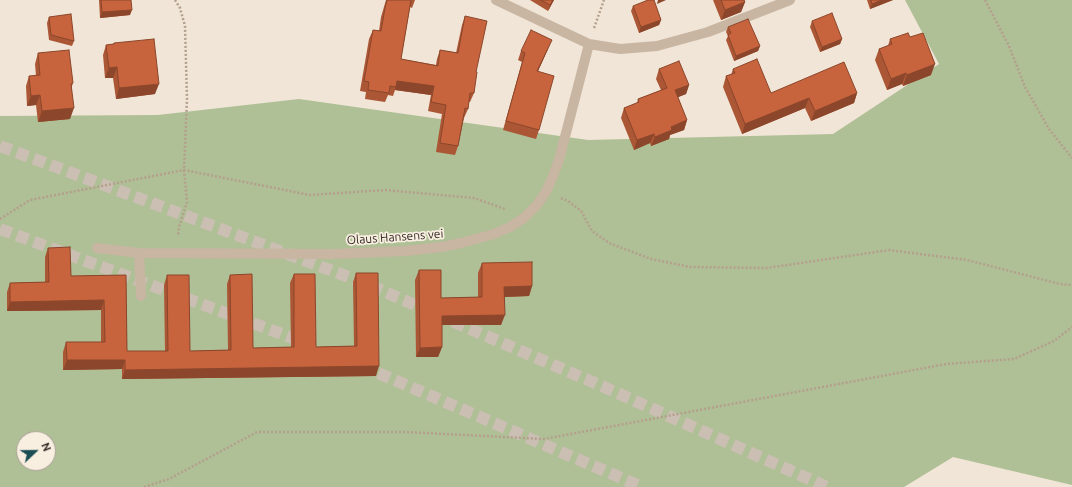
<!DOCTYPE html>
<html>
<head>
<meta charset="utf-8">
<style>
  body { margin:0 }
  #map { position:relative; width:1072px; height:487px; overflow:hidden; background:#f0e5d6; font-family:Ubuntu,sans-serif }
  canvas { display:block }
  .north { position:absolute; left:16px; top:431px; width:40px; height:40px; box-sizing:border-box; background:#f8efe1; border:1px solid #a9a095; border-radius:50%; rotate:68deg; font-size:11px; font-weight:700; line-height:16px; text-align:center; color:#332924 }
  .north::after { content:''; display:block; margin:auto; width:14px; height:18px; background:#1a4d54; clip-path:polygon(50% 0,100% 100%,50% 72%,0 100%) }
</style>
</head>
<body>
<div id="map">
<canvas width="1072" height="487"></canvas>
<div class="north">N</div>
</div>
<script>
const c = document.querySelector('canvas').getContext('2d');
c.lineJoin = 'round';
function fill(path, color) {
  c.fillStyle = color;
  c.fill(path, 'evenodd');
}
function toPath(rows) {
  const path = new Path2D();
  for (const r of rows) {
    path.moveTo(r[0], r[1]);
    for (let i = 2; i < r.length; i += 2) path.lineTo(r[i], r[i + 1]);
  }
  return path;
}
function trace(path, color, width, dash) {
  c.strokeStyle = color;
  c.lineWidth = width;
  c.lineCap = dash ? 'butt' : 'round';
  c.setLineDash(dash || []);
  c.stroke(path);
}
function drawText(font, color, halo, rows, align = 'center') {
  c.font = font + ' Ubuntu,sans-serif';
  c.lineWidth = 3.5;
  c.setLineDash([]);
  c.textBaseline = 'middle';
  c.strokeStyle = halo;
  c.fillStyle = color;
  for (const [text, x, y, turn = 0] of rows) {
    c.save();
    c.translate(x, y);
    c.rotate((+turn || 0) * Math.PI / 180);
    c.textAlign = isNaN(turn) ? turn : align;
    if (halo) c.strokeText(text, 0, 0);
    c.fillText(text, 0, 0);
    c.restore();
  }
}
fill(toPath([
  [905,0,1072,0,1072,485,953,457,904,487,0,487,0,116,158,115,299,99,588,140,833,134,939,64],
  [24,439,48,439,48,463,24,463]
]), '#afbf96');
trace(toPath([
  [0,146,362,282,604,387,827,487],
  [0,229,306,343],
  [362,366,642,487]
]), '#cabfb2', 12, [12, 6]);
trace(toPath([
  [175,0,180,8,185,26,187,99,184,170,187,202,179,227,178,236],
  [985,0,1009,46,1025,87,1049,129,1072,158],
  [594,28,604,0],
  [561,198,568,201,581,211,592,231,609,243,651,259,690,267,767,268,889,250,967,260,1060,284,1072,285],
  [0,219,30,200,184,170,310,195,385,190,474,198,505,209],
  [144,487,169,479,257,432,406,432,544,439,946,364,1014,359,1054,341,1072,327]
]), '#b49f8c', 2.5, [2, 2]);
trace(toPath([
  [496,0,589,44,620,49,657,46,708,32,790,0],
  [97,248,139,253,334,254,406,251,442,247,461,243,494,234,510,227,524,218,537,205,547,190,553,176,559,160,589,44],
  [139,253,141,296]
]), '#c8b5a2', 10);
fill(toPath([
  [99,0,131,0,130,15,100,18],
  [386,0,415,0,412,8,410,7,401,59,436,65,437,59,440,50,456,53,462,25,465,16,476,72,474,93,470,102,469,102,468,109,464,118,458,146,455,155,436,152,442,114,428,111,431,95,395,90,393,96,388,95,385,102,365,99,366,92,360,91,369,39,373,30,379,31,381,17],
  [530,0,554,0,548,11],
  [713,0,744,0,745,2,741,12,721,20],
  [867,0,893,0,870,9],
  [633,6,661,20,659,25,639,33,631,11],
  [49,17,74,41,72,46,49,40,47,23],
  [812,21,842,39,840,44,820,52,810,27],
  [728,27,760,46,758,51,734,61,726,40,728,36,726,32],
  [910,37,931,75,903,86,902,84,887,90,875,60,879,49,888,46,890,39],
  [114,43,155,94,116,99,113,78,105,78,103,55,106,45,113,44],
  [548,49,538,71,539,130,536,139,503,130,522,62,518,60,521,51],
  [38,53,73,83,72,86,70,119,38,122,36,105,27,106,26,86,29,76,36,76,35,64],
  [659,69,689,85,686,94,678,97,687,120,684,130,670,135,669,139,651,146,650,143,634,150,621,118,624,108,637,103,638,99,661,90,656,79],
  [733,69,771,93,857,93,854,103,811,121,805,108,742,134,723,87,726,76,731,75],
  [48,248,71,276,126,275,127,351,165,351,164,285,167,275,190,351,228,350,227,284,230,275,253,348,291,347,290,283,294,274,316,347,354,346,353,282,356,273,376,376,122,379,122,369,63,370,63,352,66,342,101,342,101,310,7,311,7,292,10,283,45,282,45,257],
  [482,263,532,286,529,296,505,297,501,325,442,325,442,347,438,357,416,357,415,280,419,270,441,298,478,297,478,273]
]), '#ab5634');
fill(toPath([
  [553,0,554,0,548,11,550,5],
  [658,0,666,0,657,4],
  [882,0,893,0,870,9,872,4],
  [745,2,741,12,721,20,725,10],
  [132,10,130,15,100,18,102,12],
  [661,20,659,25,639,33,641,27],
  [842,39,840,44,820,52,822,47],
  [552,40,548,49,534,80,537,71],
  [760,46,758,51,734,61,736,56],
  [935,64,931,75,903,86,907,75],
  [117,67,113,78,105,78,109,68],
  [906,73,902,84,887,90,891,79],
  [397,81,434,86,431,95,395,90],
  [159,84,155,94,116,99,119,88],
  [689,85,686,94,671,100,675,90],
  [857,93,854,103,811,121,815,111],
  [40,95,36,105,27,106,31,96],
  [809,98,805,108,742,134,745,124],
  [74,108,70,119,38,122,42,111],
  [687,120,684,130,670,135,669,139,651,146,655,137,671,127],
  [654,134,650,143,634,150,637,140],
  [532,286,529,296,501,297,504,287],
  [104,300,101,310,7,311,10,302],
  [505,315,501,325,438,325,442,316],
  [442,347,438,357,416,357,420,348],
  [67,360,125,360,122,369,63,370],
  [379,366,376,376,122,379,125,370]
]), '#8b462b');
const building = toPath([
  [101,0,131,0,132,10,102,12,101,0],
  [387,0,411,0,401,59,438,66,440,50,458,53,465,16,487,21,476,72,477,72,474,93,470,93,468,109,465,108,458,146,440,143,446,105,431,102,434,86,397,81,396,87,390,86,389,93,368,90,369,82,364,81,373,30,381,31,385,8,387,0],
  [541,0,553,0,550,5,541,0],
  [648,0,654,0,661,20,641,27,633,6,648,0],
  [721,0,744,0,745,2,725,10,721,0],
  [871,0,882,0,872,4,871,0],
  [832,13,842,39,822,47,812,21,832,13],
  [71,14,74,41,51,35,49,17,71,14],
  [748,19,760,46,736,56,728,35,731,33,728,27,748,19],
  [531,30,552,40,537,71,554,76,539,130,506,121,525,53,521,51,531,30],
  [908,33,910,37,923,33,935,64,907,75,906,73,891,79,879,49,892,44,890,39,908,33],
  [154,39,159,84,119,88,117,67,109,68,106,45,114,44,114,43,154,39],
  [69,50,73,83,71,84,74,108,42,111,40,95,31,96,29,76,40,75,38,53,69,50],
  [757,59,771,93,844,62,857,93,815,111,809,98,745,124,726,76,735,73,733,69,757,59],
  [679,61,689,85,675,90,687,120,671,127,672,130,655,137,654,134,637,140,624,108,639,102,638,99,667,88,659,69,679,61],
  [70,247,71,276,126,275,127,351,168,351,167,275,189,275,190,351,231,350,230,275,252,274,253,348,294,347,294,274,315,274,316,347,357,346,356,273,378,273,379,366,125,370,125,360,67,360,66,342,105,342,104,300,10,302,10,283,49,282,48,248,70,247],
  [532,262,532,286,504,287,505,315,442,316,442,347,420,348,419,270,441,270,441,298,482,297,482,263,532,262]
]);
fill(building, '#c7643d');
trace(building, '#8b462b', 1);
drawText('12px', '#332924', '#f8efe1', [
  ["Olaus Hansens vei",395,237,-4]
]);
</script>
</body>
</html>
